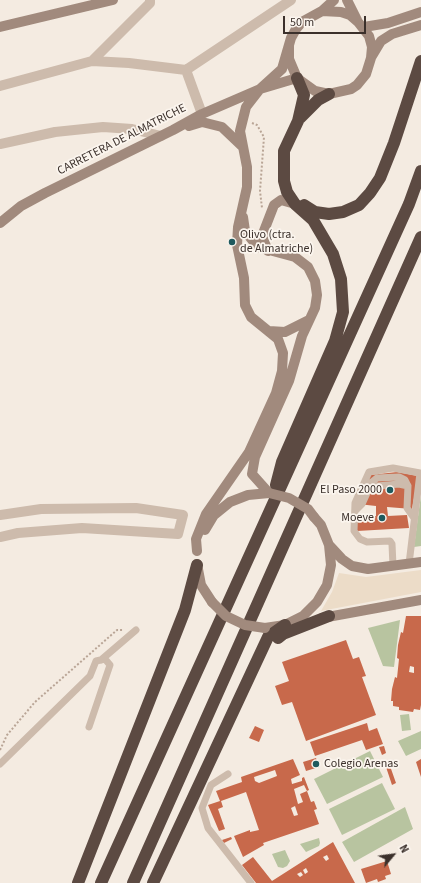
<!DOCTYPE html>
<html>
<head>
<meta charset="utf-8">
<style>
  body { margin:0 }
  #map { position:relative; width:421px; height:883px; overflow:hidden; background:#f4ebe1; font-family:"Source Sans 3",sans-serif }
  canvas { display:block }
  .north { position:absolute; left:373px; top:835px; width:40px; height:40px; -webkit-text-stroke:3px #fbf5ee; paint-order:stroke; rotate:61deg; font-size:11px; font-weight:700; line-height:16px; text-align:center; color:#3b302b }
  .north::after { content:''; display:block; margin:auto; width:14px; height:18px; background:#3b302b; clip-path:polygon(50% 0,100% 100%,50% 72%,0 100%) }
  .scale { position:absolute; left:283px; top:16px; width:83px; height:18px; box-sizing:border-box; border:2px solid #3b302b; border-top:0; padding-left:5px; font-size:12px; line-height:14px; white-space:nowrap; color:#3b302b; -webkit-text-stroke:3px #fbf5ee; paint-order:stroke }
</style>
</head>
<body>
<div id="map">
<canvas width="421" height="883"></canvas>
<div class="north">N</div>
<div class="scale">50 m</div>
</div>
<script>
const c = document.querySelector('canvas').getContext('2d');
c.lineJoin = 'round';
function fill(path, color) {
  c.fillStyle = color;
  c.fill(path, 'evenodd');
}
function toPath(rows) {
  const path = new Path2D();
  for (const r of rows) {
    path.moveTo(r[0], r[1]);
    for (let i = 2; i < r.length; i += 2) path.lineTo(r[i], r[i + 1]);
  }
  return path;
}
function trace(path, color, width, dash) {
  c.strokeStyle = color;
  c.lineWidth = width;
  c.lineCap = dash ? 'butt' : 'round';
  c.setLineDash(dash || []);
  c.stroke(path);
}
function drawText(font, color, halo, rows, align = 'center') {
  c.font = font + ' "Source Sans 3",sans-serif';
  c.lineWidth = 3.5;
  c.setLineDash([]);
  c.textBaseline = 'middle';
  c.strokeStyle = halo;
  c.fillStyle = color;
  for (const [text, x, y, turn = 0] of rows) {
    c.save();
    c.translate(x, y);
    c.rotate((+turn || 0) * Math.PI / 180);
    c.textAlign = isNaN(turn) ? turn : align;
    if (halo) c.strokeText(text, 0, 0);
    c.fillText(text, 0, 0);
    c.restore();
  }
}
fill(toPath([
  [421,496,421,546,414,547,419,509],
  [400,620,394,667,383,666,368,628],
  [409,714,411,730,402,731,400,715],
  [421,731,421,749,406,756,398,741],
  [370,751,383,777,327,804,314,779],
  [382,783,395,809,342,835,329,809],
  [405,807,413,829,354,862,342,842],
  [319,838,320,843,319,846,306,852,300,844],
  [285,850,290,861,287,866,283,868,278,867,272,854]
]), '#b8c4a0');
fill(toPath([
  [421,570,421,592,321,611,332,592,339,573,366,577]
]), '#ecdcc8');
fill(toPath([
  [397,472,418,476,412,509,387,507,388,516,407,515,409,528,357,531,356,517,376,516,376,506,358,504,370,475],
  [406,616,421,616,421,705,420,710,414,709,413,712,399,710,399,707,393,706,393,701,391,701,392,689,395,677,397,678,399,659,397,658,398,645,401,632,403,633],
  [410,666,414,667,414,673,409,672],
  [346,640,353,659,359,657,366,676,362,677,376,715,306,741,292,702,282,705,275,686,289,681,282,662],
  [367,723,369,731,377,728,383,744,366,750,362,740,315,756,310,742],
  [255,726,264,730,259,742,249,738],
  [384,746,386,753,382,755,379,747],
  [316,758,319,767,306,771,303,762],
  [293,759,300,775,291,779,292,784,302,781,302,778,304,777,309,790,307,791,304,785,294,789,298,804,303,802,300,794,307,791,311,802,314,801,317,809,314,810,319,824,263,843,264,845,243,857,234,836,250,830,250,832,259,830,246,792,221,801,223,807,218,809,225,829,219,831,208,805,220,801,216,791,242,782,241,777],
  [275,770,277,776,259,783,255,781,254,777],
  [295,806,298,815,294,816,291,808],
  [421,759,421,777,416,762],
  [390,766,396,783,392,785,386,767],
  [231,837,232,839,224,843,222,840],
  [333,842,355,883,256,883,242,865,253,857,272,881],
  [327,855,329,859,326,861,323,857],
  [306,868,308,872,305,874,303,870],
  [301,872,303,875,300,877,297,874],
  [387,861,391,874,385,876,386,879,378,882,377,879,366,883,361,869]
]), '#c8694b');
trace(toPath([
  [252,123,257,125,264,137,260,191,262,208],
  [0,750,7,735,35,702,117,630,123,630]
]), '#b9a596', 2, [2, 2]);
trace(toPath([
  [369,488,377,486,399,484,408,486],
  [355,511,362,504,372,482,377,478,399,477,405,480,408,486,407,508,414,518],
  [393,566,392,544,390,541,367,542,360,539,354,531,355,503,369,472,393,468,420,473,409,564],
  [101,660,136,630],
  [0,764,90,676,96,661,105,659,110,665,89,727],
  [228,774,211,785,202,808,208,828,251,883]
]), '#cdbbac', 7);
trace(toPath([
  [92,61,129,63,186,70],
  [186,70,291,0],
  [186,70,202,114],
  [0,86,92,61,150,3,150,0],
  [0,144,55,132,103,127,132,129,161,136],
  [0,515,41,509,136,508,183,515,178,534,82,528,18,533,0,537]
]), '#cdbbac', 10);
trace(toPath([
  [347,0,357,20],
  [322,11,334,0],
  [0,27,113,0],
  [364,27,388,23,421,12],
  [372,56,381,41,392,34,421,25],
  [189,126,202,122,222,127,242,146],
  [243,217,245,231,258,247,295,257,308,267,315,281,317,295,315,308,302,336,289,381,255,457,252,474,269,493],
  [0,223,21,206,45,193,173,130,202,114,260,89,297,78],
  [268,251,262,236,274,205,281,200,295,204],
  [269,331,285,332,309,320],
  [205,530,214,515,230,502,248,495,269,493],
  [329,545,342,559,352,566,368,569,421,562],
  [197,551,196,539,206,514,249,452,276,393,282,371,283,353,278,339,251,317,245,305,244,278,237,245,238,227,247,187,247,167,240,131,246,107,260,89,282,69,291,38,296,29,302,22,322,11,341,12,350,15,358,22,369,36,372,47,371,58,366,74,357,85,351,89,329,94,315,91,297,78,289,59,289,46],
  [197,564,201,585,212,602],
  [322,618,421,600],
  [265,628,285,625,303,616,317,602,327,585,331,565,329,545,321,525,314,517]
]), '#a18a7d', 10);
trace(toPath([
  [300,118,318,100,329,94],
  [304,205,315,212,329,214,343,212,359,205,370,193,380,178,394,143,421,61],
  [276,485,282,462,335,341,343,312,341,279,333,254,313,220,295,204,287,192,284,181,284,151,298,121,304,95,297,78],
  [278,638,283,634,329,616],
  [78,883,185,610,197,565],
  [101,883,409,204,421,171],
  [133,883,421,237],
  [153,883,268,637,285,625]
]), '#5c4a42', 12);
trace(toPath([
  [269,493,289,498,308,509,314,517],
  [212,602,226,616,245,625,265,628]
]), '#a18a7d', 10);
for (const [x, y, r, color] of [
  [232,242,4,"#1f5a5e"],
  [390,490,4,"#1f5a5e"],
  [382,518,4,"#1f5a5e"],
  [316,764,4,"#1f5a5e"]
]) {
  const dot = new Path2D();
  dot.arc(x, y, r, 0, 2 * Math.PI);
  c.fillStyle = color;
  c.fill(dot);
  trace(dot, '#fbf5ee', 1.5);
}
drawText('12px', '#3b302b', '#fbf5ee', [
  ["CARRETERA DE ALMATRICHE",122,140,-27]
]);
drawText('12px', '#3b302b', '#fbf5ee', [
  ["Olivo (ctra.",240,235],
  ["de Almatriche)",240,249],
  ["El Paso 2000",382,490,"right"],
  ["Moeve",374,518,"right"],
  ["Colegio Arenas",324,764]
], 'left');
</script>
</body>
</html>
